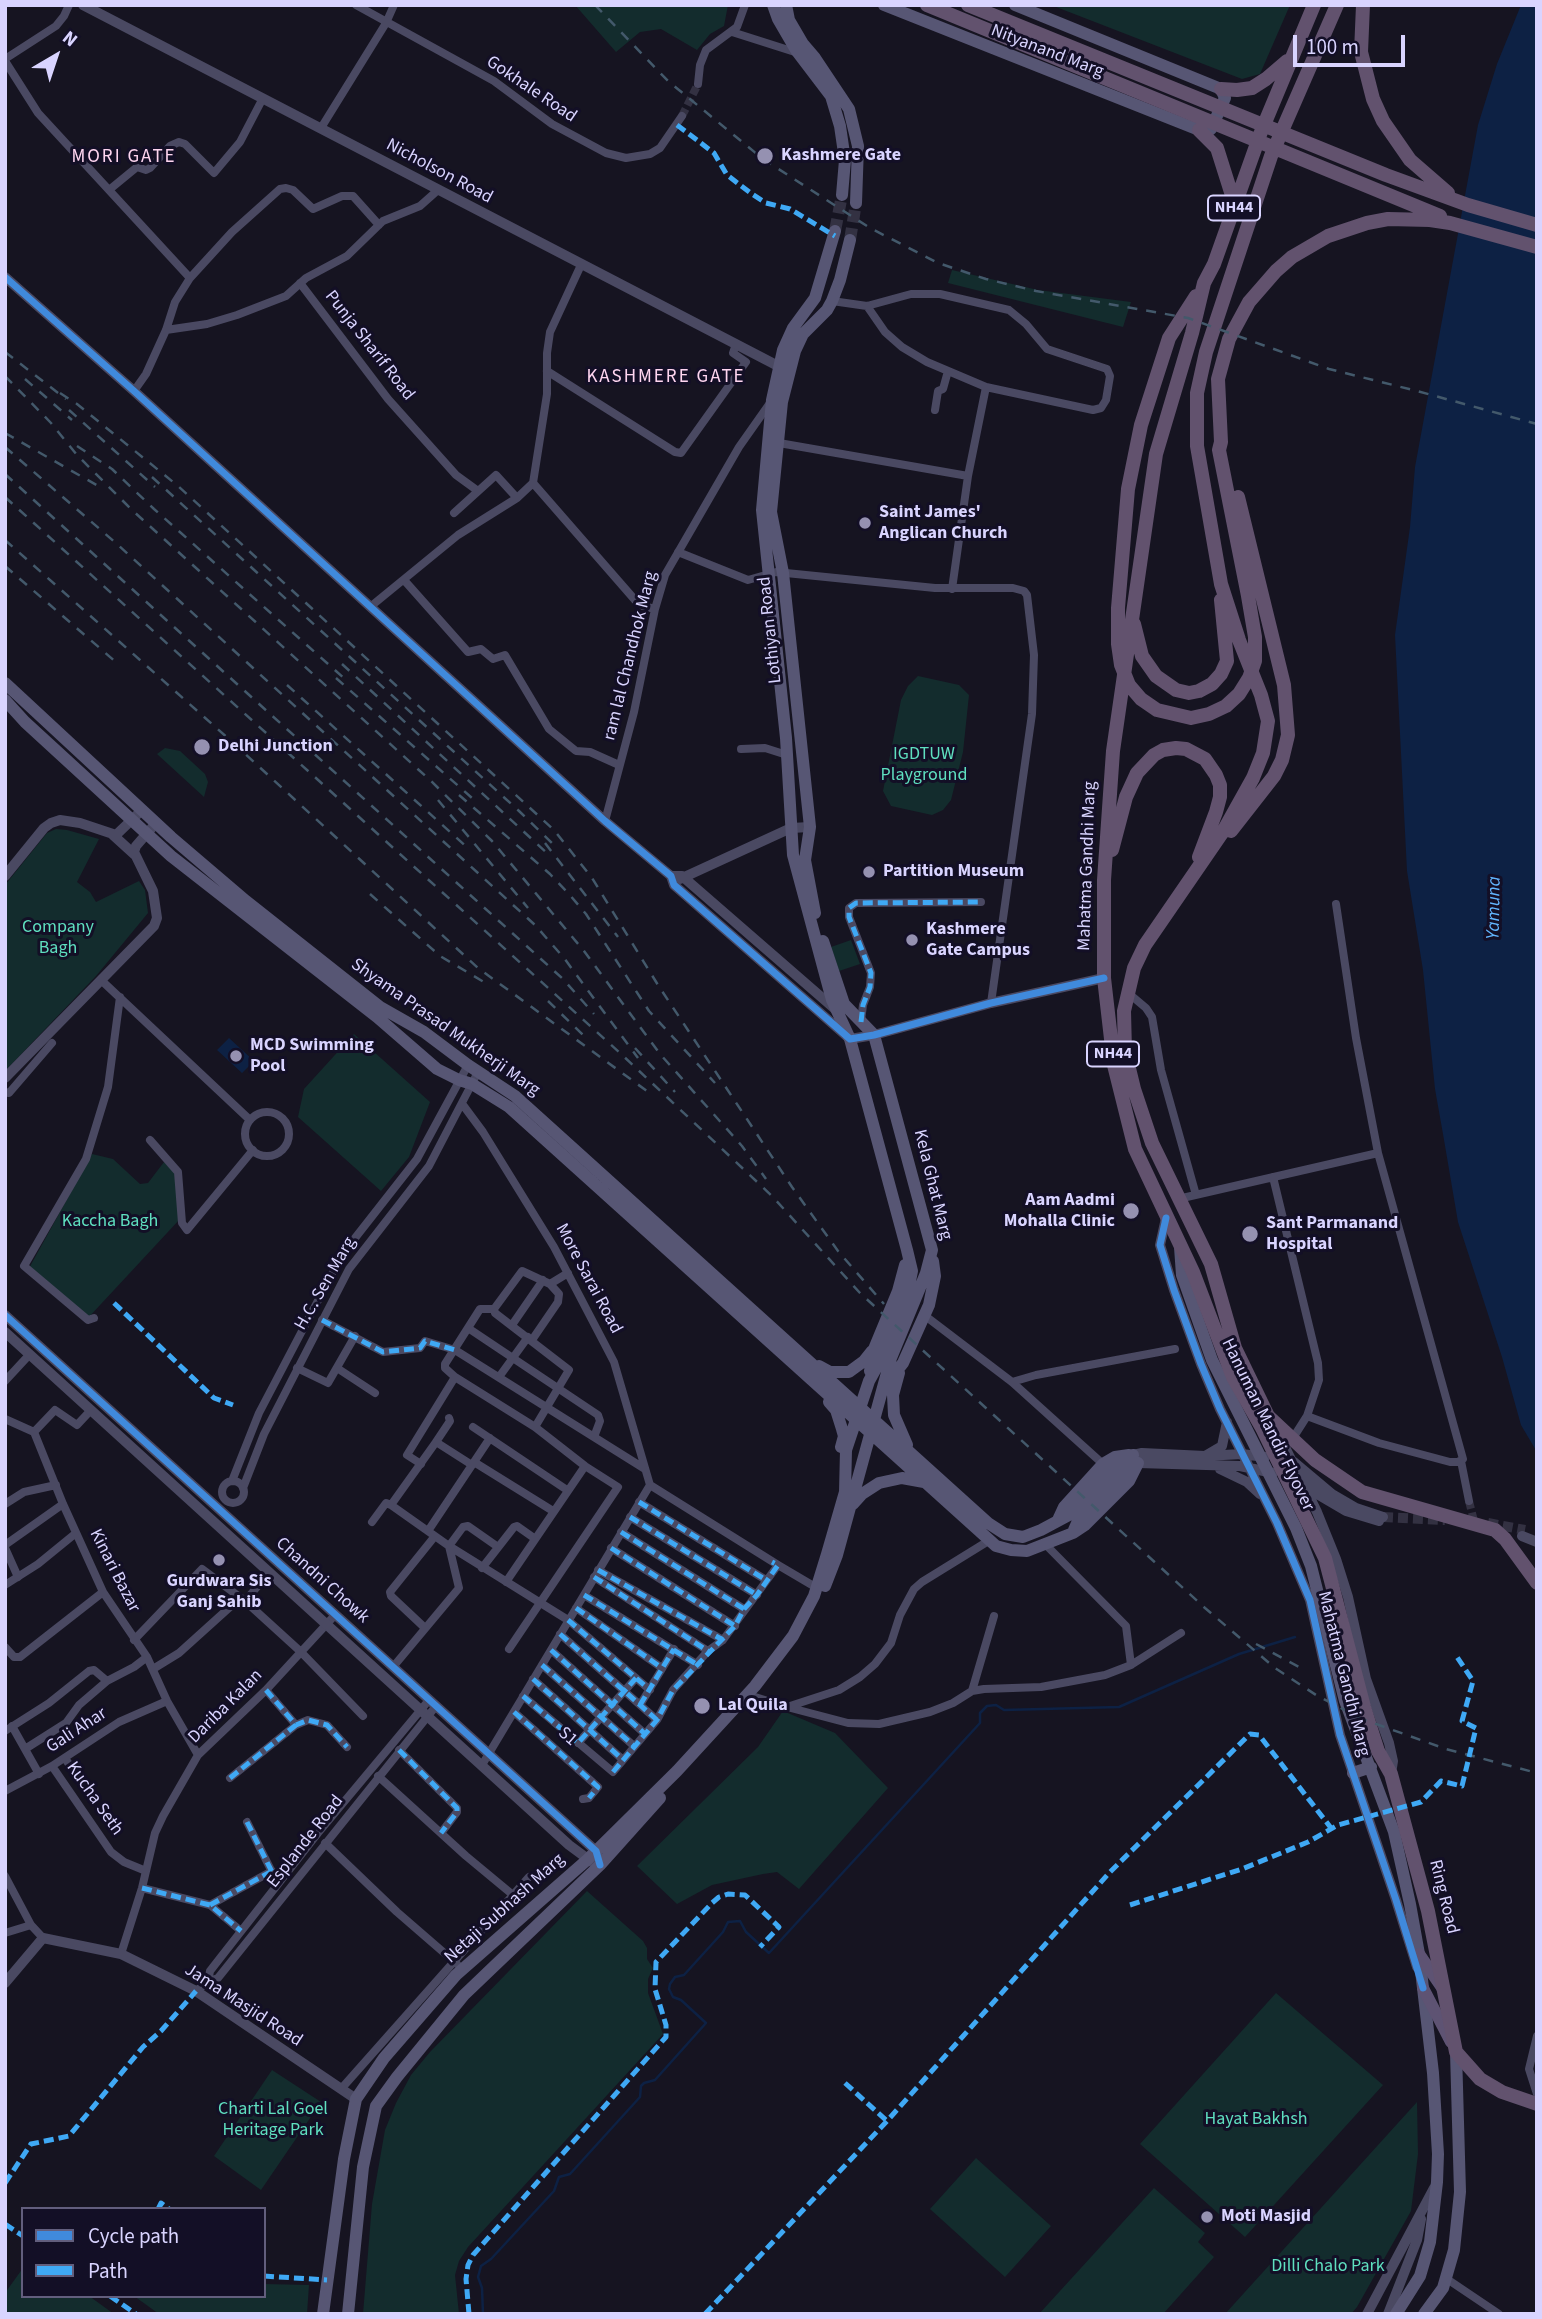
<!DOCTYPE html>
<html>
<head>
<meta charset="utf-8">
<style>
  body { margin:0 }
  #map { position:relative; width:1542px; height:2319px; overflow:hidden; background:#161421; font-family:"Source Sans 3",sans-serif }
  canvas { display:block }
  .frame { position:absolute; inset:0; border:7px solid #d9d4ff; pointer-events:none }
  .legend { position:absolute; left:21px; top:2207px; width:245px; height:91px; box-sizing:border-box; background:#130f26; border:2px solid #625e7d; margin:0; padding:9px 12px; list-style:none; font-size:21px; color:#d9d4ff }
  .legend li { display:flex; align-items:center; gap:14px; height:35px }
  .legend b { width:35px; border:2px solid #625e7d }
  .north { position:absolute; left:21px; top:21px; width:70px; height:70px; -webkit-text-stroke:5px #130f26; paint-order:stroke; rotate:39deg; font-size:19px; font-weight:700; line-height:28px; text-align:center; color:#d9d4ff }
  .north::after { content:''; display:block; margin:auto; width:24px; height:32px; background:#d9d4ff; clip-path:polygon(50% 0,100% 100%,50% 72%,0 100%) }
  .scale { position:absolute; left:1293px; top:35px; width:112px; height:32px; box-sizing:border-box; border:4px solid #d9d4ff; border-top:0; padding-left:9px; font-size:21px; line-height:24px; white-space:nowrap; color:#d9d4ff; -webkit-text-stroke:5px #130f26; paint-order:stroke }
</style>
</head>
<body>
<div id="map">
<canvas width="1542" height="2319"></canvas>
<div class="frame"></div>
<ul class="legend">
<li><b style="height:9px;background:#408adc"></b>Cycle path</li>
<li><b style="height:9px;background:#3fa9f5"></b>Path</li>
</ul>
<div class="north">N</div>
<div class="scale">100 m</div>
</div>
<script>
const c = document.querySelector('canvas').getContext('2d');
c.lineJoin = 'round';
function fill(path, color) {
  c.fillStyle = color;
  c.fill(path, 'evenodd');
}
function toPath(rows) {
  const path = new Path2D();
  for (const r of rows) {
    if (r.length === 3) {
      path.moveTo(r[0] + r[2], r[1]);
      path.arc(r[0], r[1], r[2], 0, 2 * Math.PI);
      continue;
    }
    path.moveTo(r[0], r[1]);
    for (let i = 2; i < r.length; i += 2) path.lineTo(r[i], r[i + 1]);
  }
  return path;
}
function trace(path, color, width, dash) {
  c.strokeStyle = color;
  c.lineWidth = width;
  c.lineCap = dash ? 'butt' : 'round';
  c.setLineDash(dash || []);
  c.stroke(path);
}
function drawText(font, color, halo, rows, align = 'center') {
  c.font = font + ' "Source Sans 3",sans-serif';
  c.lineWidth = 6;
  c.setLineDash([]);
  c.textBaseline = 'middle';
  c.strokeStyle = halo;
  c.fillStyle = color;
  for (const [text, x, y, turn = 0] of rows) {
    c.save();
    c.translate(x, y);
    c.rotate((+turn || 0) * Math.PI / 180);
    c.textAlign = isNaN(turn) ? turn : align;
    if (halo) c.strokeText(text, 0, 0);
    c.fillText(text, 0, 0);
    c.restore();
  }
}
fill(toPath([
  [575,5,728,5,724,26,710,34,697,50,661,29,640,32,616,52],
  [1051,5,1290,5,1260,74,1242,79],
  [952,270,1038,290,1131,302,1123,327,948,283],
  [918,676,959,685,969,695,963,752,951,800,943,810,932,815,891,806,883,791,901,700,908,686],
  [165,748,180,751,205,774,208,782,204,797,157,754],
  [56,829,67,830,99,839,77,882,90,892,96,902,139,881,145,890,148,913,96,976,5,1071,5,885,47,833],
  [851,940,860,964,839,971,831,947],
  [354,1034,430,1102,409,1157,381,1191,298,1117,304,1089],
  [92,1154,113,1159,140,1184,148,1183,164,1162,175,1173,180,1219,88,1318,28,1270],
  [783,1711,835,1733,888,1788,799,1889,777,1872,763,1874,712,1885,677,1904,637,1866,758,1747],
  [587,1891,643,1941,647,1948,647,1959,653,1968,648,1979,648,1993,663,2034,468,2247,459,2261,455,2275,459,2314,363,2314,372,2204,385,2130,396,2103,411,2075,430,2052],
  [1276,1993,1383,2085,1245,2237,1140,2144],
  [272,2070,321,2102,261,2190,214,2156],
  [1417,2102,1418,2154,1411,2211,1357,2307,1351,2314,1225,2314],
  [976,2158,1051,2226,1005,2277,930,2209],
  [1154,2188,1205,2233,1198,2242,1214,2257,1163,2314,1039,2314],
  [23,2268,23,2296,89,2296,114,2314,5,2314,5,2293],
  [264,2284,309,2285,307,2314,159,2314,134,2296,264,2296]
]), '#132c2d');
fill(toPath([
  [1521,5,1537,5,1537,1452,1521,1425,1502,1357,1458,1222,1443,1134,1435,1089,1423,970,1407,871,1395,635,1410,527,1415,467,1478,125,1497,64],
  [229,1038,254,1061,242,1073,217,1050]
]), '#0d2144');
trace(toPath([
  [483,2314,482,2288,478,2277,481,2266,491,2259,554,2191,559,2177,570,2174,640,2097,641,2086,644,2083,655,2080,706,2023,681,2000,673,1997,669,1989,670,1984,675,1977,684,1975,723,1932,728,1922,740,1921,746,1932,769,1953,980,1723,980,1713,987,1706,996,1705,1004,1710,1119,1707,1239,1654,1295,1637]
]), '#0d2144', 2.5);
trace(toPath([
  [682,116,698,84],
  [1469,1501,1474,1521]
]), '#333142', 8, [8, 4]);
trace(toPath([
  [1383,1517,1445,1520],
  [1488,1523,1525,1530]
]), '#333142', 10, [10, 5]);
trace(toPath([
  [835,231,842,195],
  [850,240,856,203]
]), '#333142', 12, [12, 6]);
trace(toPath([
  [356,5,494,81,552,124,606,153,626,158,650,154,660,148,682,116],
  [732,32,798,53],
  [5,59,56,26,64,16,69,5],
  [5,61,38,113,190,278],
  [698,84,700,65,706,50,737,27,745,5],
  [321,128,386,23,394,5],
  [109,190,137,167,146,170,150,168,170,146,179,142,185,144,214,173,240,142,263,98],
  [300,283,388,399,456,475,478,491],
  [832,301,867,306,911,294,940,294,1009,310,1026,324,1047,349,1107,369,1110,376,1106,400,1101,408,1093,410,986,387,927,362,902,347,885,332,867,306],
  [166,330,207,324,237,315,286,296,306,278,347,256,383,221,420,206,438,190],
  [547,371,675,452,681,453,746,362,733,353,736,344],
  [134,391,146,374,166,330,175,302,190,278,232,232,280,189,286,188,293,190,313,209,342,196,353,196,379,225],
  [935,410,938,391,943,389,948,371],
  [779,443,968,476],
  [533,483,635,600,643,606,655,609],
  [454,513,496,475,517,498],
  [678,552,748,580,776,572,935,588,1013,588,1024,591,1027,595,1034,655,1032,714,991,1003],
  [404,580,468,652,481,649,493,659,505,655,549,729,576,751,590,752,619,765],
  [952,589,968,476,986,387],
  [370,607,458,535,517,498,533,483,547,394,547,353,550,332,581,265],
  [741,749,765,748,787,755],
  [605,821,634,712,655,609,665,575,739,447,770,403],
  [101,980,250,1120],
  [1127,992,1146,1008,1152,1017,1161,1070,1196,1195],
  [861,1021,863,1005,870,987,871,973,849,917,849,908,856,903,981,902],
  [5,1092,9,1093,52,1043],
  [463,1105,483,1132,554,1247,614,1362,650,1485],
  [267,1134,22],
  [150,1140,178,1172,182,1223,187,1230,253,1150],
  [1273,1177,1318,1363,1319,1380,1307,1416,1293,1438],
  [1178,1199,1378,1153],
  [924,1315,1012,1382,1103,1464],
  [94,1318,88,1320,24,1266,86,1159,108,1087,120,997],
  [322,1320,383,1352,420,1348,425,1341,455,1350,645,1469],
  [512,1325,543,1280],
  [471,1330,598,1415,600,1421,594,1437],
  [532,1340,558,1302,559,1294,550,1284],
  [297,1368,328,1383,355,1336],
  [337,1368,375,1393],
  [455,1377,535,1427,585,1466,618,1487,509,1649],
  [499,1377,528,1337],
  [5,1381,30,1354],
  [1012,1382,1036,1375,1175,1349],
  [1307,1416,1379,1443,1450,1462,1458,1462,1463,1459,1378,1153,1356,1038,1336,904],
  [5,1419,34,1432,63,1504,103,1592,147,1657,167,1701,198,1755],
  [473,1427,567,1490],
  [535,1427,569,1370,495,1313,494,1309,522,1271,550,1284,568,1273],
  [34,1432,55,1410,77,1425,91,1410],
  [436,1442,472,1465],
  [1461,1461,1469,1501],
  [474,1462,553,1511],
  [421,1464,407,1455,455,1377,445,1368,445,1364,480,1309,494,1309],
  [232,1481,259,1413,334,1270,348,1247,417,1159,468,1065],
  [233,1492,11],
  [243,1488,264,1434,349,1269,429,1166,478,1072],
  [639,1502,766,1580],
  [5,1504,24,1492,56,1485],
  [391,1505,436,1442,450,1421,449,1418],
  [630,1517,757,1595],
  [372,1522,386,1503,391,1505,449,1546,568,1620,650,1690],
  [428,1531,490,1438],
  [621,1532,744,1609],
  [5,1545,63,1504],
  [1046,1545,1126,1626,1131,1665],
  [5,1548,18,1577],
  [611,1548,735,1626],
  [778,1565,817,1588],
  [482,1568,514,1527,517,1526,534,1538],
  [598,1570,723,1640],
  [594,1577,708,1651],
  [506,1582,585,1466],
  [5,1585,38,1564,76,1533],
  [584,1595,698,1665],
  [245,1601,263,1580],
  [576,1608,662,1668],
  [425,1628,391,1596,390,1592,435,1536],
  [560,1634,657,1720],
  [134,1640,202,1569,245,1601,301,1652,363,1716],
  [5,1647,14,1657,20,1657,103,1592],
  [551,1650,644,1733],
  [542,1665,634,1746],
  [393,1667,459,1588,449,1546,463,1527,468,1526,498,1547],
  [153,1669,179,1653,230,1607,238,1596],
  [533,1679,622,1759],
  [266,1690,296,1725,308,1720,327,1725,347,1747],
  [972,1691,994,1616],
  [523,1696,613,1772,657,1720,673,1690,708,1651,723,1640,778,1565,650,1485],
  [752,1696,787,1707,848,1723,879,1724,930,1712,953,1703,972,1691,984,1689,1041,1687,1105,1675,1131,1665,1181,1633],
  [640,1705,674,1649],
  [787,1707,839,1690,860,1677,875,1664,891,1643,900,1615,914,1589,922,1582,990,1540],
  [514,1712,598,1787,589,1798,583,1799],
  [12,1726,39,1774],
  [5,1731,49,1703,89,1671,94,1670,107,1681],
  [578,1743,636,1678],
  [25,1749,66,1723,79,1705,107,1681,134,1667,147,1657],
  [399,1750,457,1808,457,1812,441,1833],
  [65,1758,84,1788],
  [482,1765,650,1485],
  [52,1766,111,1852,124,1862,146,1871],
  [378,1776,466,1856,513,1895],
  [230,1778,296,1725],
  [5,1791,52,1766,119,1722,167,1701],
  [247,1822,278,1884],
  [325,1843,397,1912,457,1964],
  [5,1876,31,1925,43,1938],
  [142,1888,210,1905,241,1931],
  [210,1905,272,1871],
  [5,1933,31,1925],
  [121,1954,142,1888,155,1833,163,1816,198,1755,266,1690,335,1615],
  [208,1982,210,1971,217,1962,318,1833,429,1700],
  [196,1991,208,1982,218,1978,436,1706],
  [1537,2036,1529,2069,1537,2094],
  [341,2089,529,1877],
  [1447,2279,1499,2314]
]), '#4a4962', 8);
trace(toPath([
  [83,5,780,367],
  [5,277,134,391,605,821,671,876,674,885,850,1039,874,1035,991,1003,1104,978],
  [113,835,135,855],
  [5,876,44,828,51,823,60,820,80,823,116,835,142,810],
  [671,876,682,876,835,1009],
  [680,879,791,828,810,827],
  [5,1078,154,926,157,918,153,891,134,852,136,846,156,823],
  [1166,1218,1160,1245,1174,1290,1201,1364,1220,1409,1277,1523,1310,1600,1340,1735,1396,1900,1417,1967],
  [5,1315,596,1851,598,1858],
  [5,1332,569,1845,592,1862],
  [1274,1425,1317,1512,1336,1559,1348,1597,1366,1679,1389,1743,1393,1761,1391,1774],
  [1133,1455,1142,1453,1205,1456,1242,1454,1265,1457],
  [1205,1456,1222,1446,1227,1422],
  [1294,1462,1332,1494,1356,1508,1383,1517],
  [1138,1463,1240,1466,1273,1473],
  [1220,1469,1247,1482,1260,1494],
  [1304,1482,1317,1494,1346,1511,1379,1521],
  [1522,1536,1537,1542],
  [5,1983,43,1938,121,1954,196,1991,356,2099],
  [1367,2314,1434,2188],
  [1388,2314,1417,2240,1421,2219]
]), '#4a4962', 10);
trace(toPath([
  [773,5,778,19,796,50,831,96,840,126,845,160,842,195],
  [786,5,789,20,803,44,815,58,849,109,858,146,856,203],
  [884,5,1199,130,1207,132,1211,129,1225,98,1221,89,1015,5],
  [5,683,171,837,246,901,380,1007,424,1032,468,1065,515,1096,988,1523,1005,1534,1023,1537,1041,1530,1069,1515,1110,1471,1133,1455],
  [5,700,25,722,171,856,377,1017,437,1069,459,1080,472,1084,509,1107,996,1546,1011,1550,1027,1551,1073,1533,1085,1525,1129,1481,1138,1463],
  [815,913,805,860,810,827,783,573,771,512,782,402,795,351,803,334,827,310,832,301,840,280,850,240],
  [823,941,844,1004,874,1035,932,1250,926,1273,891,1358,837,1555,825,1586],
  [1180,1247,1182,1275,1212,1360,1296,1528,1311,1566,1345,1701,1394,1832,1410,1904,1419,1954,1433,2073,1438,2154,1437,2182,1430,2242,1420,2276,1396,2314],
  [819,1366,830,1372,849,1372,864,1361,872,1351],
  [870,1371,874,1349,898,1291,905,1265],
  [899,1373,893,1395,894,1415,907,1445],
  [888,1382,903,1363,929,1305,935,1276,933,1261],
  [829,1402,836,1410,842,1429,844,1436,841,1447],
  [853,1504,862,1494,879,1483,902,1478,924,1482],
  [1058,1520,1064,1507,1103,1464,1115,1457,1129,1455],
  [1074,1530,1078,1521,1120,1475,1138,1463],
  [1353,1773,1371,1767],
  [323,2314,344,2159,356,2099,384,2058,456,1975,587,1860,677,1771,755,1686,793,1636,814,1596,827,1554,845,1492,846,1450,869,1381,885,1352,907,1296,912,1271,907,1250,850,1039,832,1000,793,855,786,738,762,510,772,400,783,350,793,328,815,298,835,231],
  [348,2314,363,2167,376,2106,397,2077,464,1995,600,1865,660,1798],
  [1424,2314,1443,2288,1454,2250,1460,2192,1456,2052]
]), '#575674', 12);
trace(toPath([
  [1419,1954,1443,1989],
  [1423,1988,1451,2042]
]), '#5e5373', 12);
trace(toPath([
  [927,5,1440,216],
  [968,5,1386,175,1468,205,1537,225],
  [1314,5,1261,132,1214,264,1204,283,1192,333,1156,454,1113,751,1104,880,1104,978,1114,1065,1135,1149,1193,1272,1233,1377,1262,1428,1325,1558,1364,1707,1378,1751,1391,1774,1428,1911,1456,2052,1480,2079,1502,2092,1537,2104],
  [1337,5,1271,156,1206,352,1197,393,1197,446,1221,584,1239,640,1261,695,1268,721,1263,753,1253,778,1224,830,1145,945,1134,968,1124,1011,1125,1052,1134,1089,1152,1143,1211,1264,1235,1348,1268,1416,1315,1460,1362,1492,1495,1530,1505,1539,1537,1583],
  [1363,5,1361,52,1373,99,1383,121,1410,160,1448,193],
  [1221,89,1237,90,1252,88,1266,79,1287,61],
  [1199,130,1217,148,1235,205],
  [1196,296,1169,338,1141,425,1128,489,1118,608,1118,644,1121,665,1129,685,1141,699,1157,710,1191,718,1209,714,1226,706,1239,694,1249,678,1255,661,1255,637,1248,596,1219,450,1221,442,1218,379,1229,339,1249,302,1276,271,1292,257,1328,236,1367,223,1388,219,1430,220,1450,223,1537,247],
  [1134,624,1142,656,1156,676,1176,690,1189,693,1199,691,1212,684,1221,674,1227,661,1221,600],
  [1231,831,1274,776,1282,760,1288,735,1284,685,1238,497],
  [1112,850,1126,797,1137,773,1154,755,1163,750,1176,748,1186,749,1205,759,1216,775,1220,785,1220,797,1216,812,1199,857]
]), '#62526e', 14);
trace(toPath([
  [595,5,668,81,763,159,870,228,938,263,986,279,1036,291,1188,318,1329,369,1417,391,1537,424],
  [5,352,66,399],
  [5,376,51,423,77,455,132,510,431,781,492,841,584,951,660,1054,742,1146,766,1179],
  [25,379,72,420],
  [60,393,77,404,178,486,554,830,592,878,658,985,792,1187,838,1251,884,1304],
  [69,410,155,487],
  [5,433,100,487],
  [77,446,112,469,154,509,346,680],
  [5,447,117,544,535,925,564,958,638,1058],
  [5,474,563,979,594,1014],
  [152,477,519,811,557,848],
  [5,497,619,1052,772,1196,860,1293,1205,1608,1275,1668,1316,1695,1362,1719,1446,1749,1537,1773],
  [5,540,230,740,478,968,651,1094],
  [5,566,117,663],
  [342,664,548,854],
  [336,678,472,798],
  [287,685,469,849],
  [459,795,550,874,569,894,586,914,649,1011,715,1083],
  [438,800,528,908],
  [545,843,618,937],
  [370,894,440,956,489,985],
  [548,1001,583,1035],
  [635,1048,675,1092],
  [1256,1644,1299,1667]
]), '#43596b', 2.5, [10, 9]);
trace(toPath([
  [677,125,714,153,727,175,752,194,766,203,790,209,835,236],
  [861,1022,863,1005,870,987,871,973,849,917,849,908,856,903,981,902],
  [114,1303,214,1398,233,1405],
  [322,1320,383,1352,420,1348,425,1341,455,1350],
  [639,1502,766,1580],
  [630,1517,757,1595],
  [621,1532,744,1609],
  [611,1548,735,1626],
  [598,1570,723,1640],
  [594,1577,708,1651],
  [584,1595,698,1665],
  [576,1608,662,1668],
  [568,1620,650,1690],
  [560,1634,657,1720],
  [551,1650,644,1733],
  [542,1665,634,1746],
  [533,1679,622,1759],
  [266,1690,296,1725,308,1720,327,1725,347,1747],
  [523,1696,578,1743,636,1678],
  [640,1705,674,1649],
  [514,1712,598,1787,589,1798],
  [399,1750,457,1808,457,1812,441,1833],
  [613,1772,657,1720,673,1690,735,1626,744,1609,757,1595,778,1565,772,1562],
  [230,1778,296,1725],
  [247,1822,278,1884],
  [142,1888,210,1905,241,1931],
  [210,1905,272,1871],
  [1130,1905,1242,1869,1308,1842,1338,1825,1421,1802,1441,1781,1462,1786,1476,1728,1462,1721,1473,1681,1455,1654],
  [845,2083,887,2121],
  [5,2183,31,2144,69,2136,143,2047,161,2031,196,1991],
  [158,2209,161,2203,169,2209],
  [5,2224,23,2236],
  [264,2276,327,2280],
  [110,2296,136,2314],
  [469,2314,466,2279,468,2265,473,2255,666,2037,666,2025,655,1989,656,1962,712,1903,719,1897,728,1894,745,1895,779,1927,760,1947],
  [705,2314,887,2121,1110,1872,1250,1734,1259,1735,1331,1828]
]), '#3fa9f5', 5, [10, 5]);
trace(toPath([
  [5,277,134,391,605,821,671,876,674,885,850,1039,874,1035,991,1003,1104,978],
  [1166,1218,1160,1245,1174,1290,1201,1364,1220,1409,1277,1523,1310,1600,1340,1735,1396,1900,1423,1988],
  [5,1315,596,1851,600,1865]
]), '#408adc', 7);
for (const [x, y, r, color] of [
  [765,156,9,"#9591b1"],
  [865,523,7,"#9591b1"],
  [202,747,9,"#9591b1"],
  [869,872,7,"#9591b1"],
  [912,940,7,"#9591b1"],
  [236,1056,7,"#9591b1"],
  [1131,1211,9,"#9591b1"],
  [1250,1234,9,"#9591b1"],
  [219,1560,7,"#9591b1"],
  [702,1706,9,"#9591b1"],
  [1207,2217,7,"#9591b1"]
]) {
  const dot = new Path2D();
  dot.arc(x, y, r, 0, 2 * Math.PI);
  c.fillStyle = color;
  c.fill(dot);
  trace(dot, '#130f26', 2.5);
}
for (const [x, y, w] of [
  [1234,208,52],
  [1113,1054,52]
]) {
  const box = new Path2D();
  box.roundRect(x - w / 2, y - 12.5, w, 25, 5);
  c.fillStyle = '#130f26';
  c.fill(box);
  trace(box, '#d9d4ff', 2);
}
drawText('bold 16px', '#d9d4ff', null, [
  ["NH44",1234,208],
  ["NH44",1113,1054]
]);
drawText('18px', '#d9d4ff', '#130f26', [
  ["Nityanand Marg",1047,52,21],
  ["Gokhale Road",531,90,34],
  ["Nicholson Road",439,172,28],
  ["Punja Sharif Road",369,346,52],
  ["Lothiyan Road",771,630,-96],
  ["ram lal Chandhok Marg",631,656,-76],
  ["Mahatma Gandhi Marg",1088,866,-88],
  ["Shyama Prasad Mukherji Marg",445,1028,35],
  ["Kela Ghat Marg",932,1185,76],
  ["More Sarai Road",588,1279,62],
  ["H.C. Sen Marg",326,1284,-60],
  ["Hanuman Mandir Flyover",1267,1425,64],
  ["Kinari Bazar",114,1571,63],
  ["Chandni Chowk",322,1581,42],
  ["Mahatma Gandhi Marg",1343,1674,76],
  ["Dariba Kalan",226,1707,-45],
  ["Gali Ahar",77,1731,-33],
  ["S1",567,1737,41],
  ["Kucha Seth",94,1799,55],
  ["Esplande Road",306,1842,-52],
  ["Ring Road",1443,1897,76],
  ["Netaji Subhash Marg",505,1909,-42],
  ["Jama Masjid Road",243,2006,33]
]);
drawText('bold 18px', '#d9d4ff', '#130f26', [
  ["Kashmere Gate",781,156],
  ["Saint James'",879,513],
  ["Anglican Church",879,534],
  ["Delhi Junction",218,747],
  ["Partition Museum",883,872],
  ["Kashmere",926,930],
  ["Gate Campus",926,951],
  ["MCD Swimming",250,1046],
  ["Pool",250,1067],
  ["Aam Aadmi",1115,1201,"right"],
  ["Mohalla Clinic",1115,1222,"right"],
  ["Sant Parmanand",1266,1224],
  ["Hospital",1266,1245],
  ["Gurdwara Sis",219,1582,"center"],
  ["Ganj Sahib",219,1603,"center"],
  ["Lal Quila",718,1706],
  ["Moti Masjid",1221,2217]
], 'left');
drawText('18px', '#5fe0c0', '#130f26', [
  ["IGDTUW",924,755],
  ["Playground",924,776],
  ["Company",58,928],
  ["Bagh",58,949],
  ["Kaccha Bagh",110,1222],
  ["Charti Lal Goel",273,2110],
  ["Heritage Park",273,2131],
  ["Hayat Bakhsh",1256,2120],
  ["Dilli Chalo Park",1328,2267]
]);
c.letterSpacing = '2px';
drawText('19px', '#ffd6f0', '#130f26', [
  ["MORI GATE",124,158],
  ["KASHMERE GATE",666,378]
]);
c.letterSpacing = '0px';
drawText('italic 19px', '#62b6ff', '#130f26', [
  ["Yamuna",1495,908,-89]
]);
</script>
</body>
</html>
